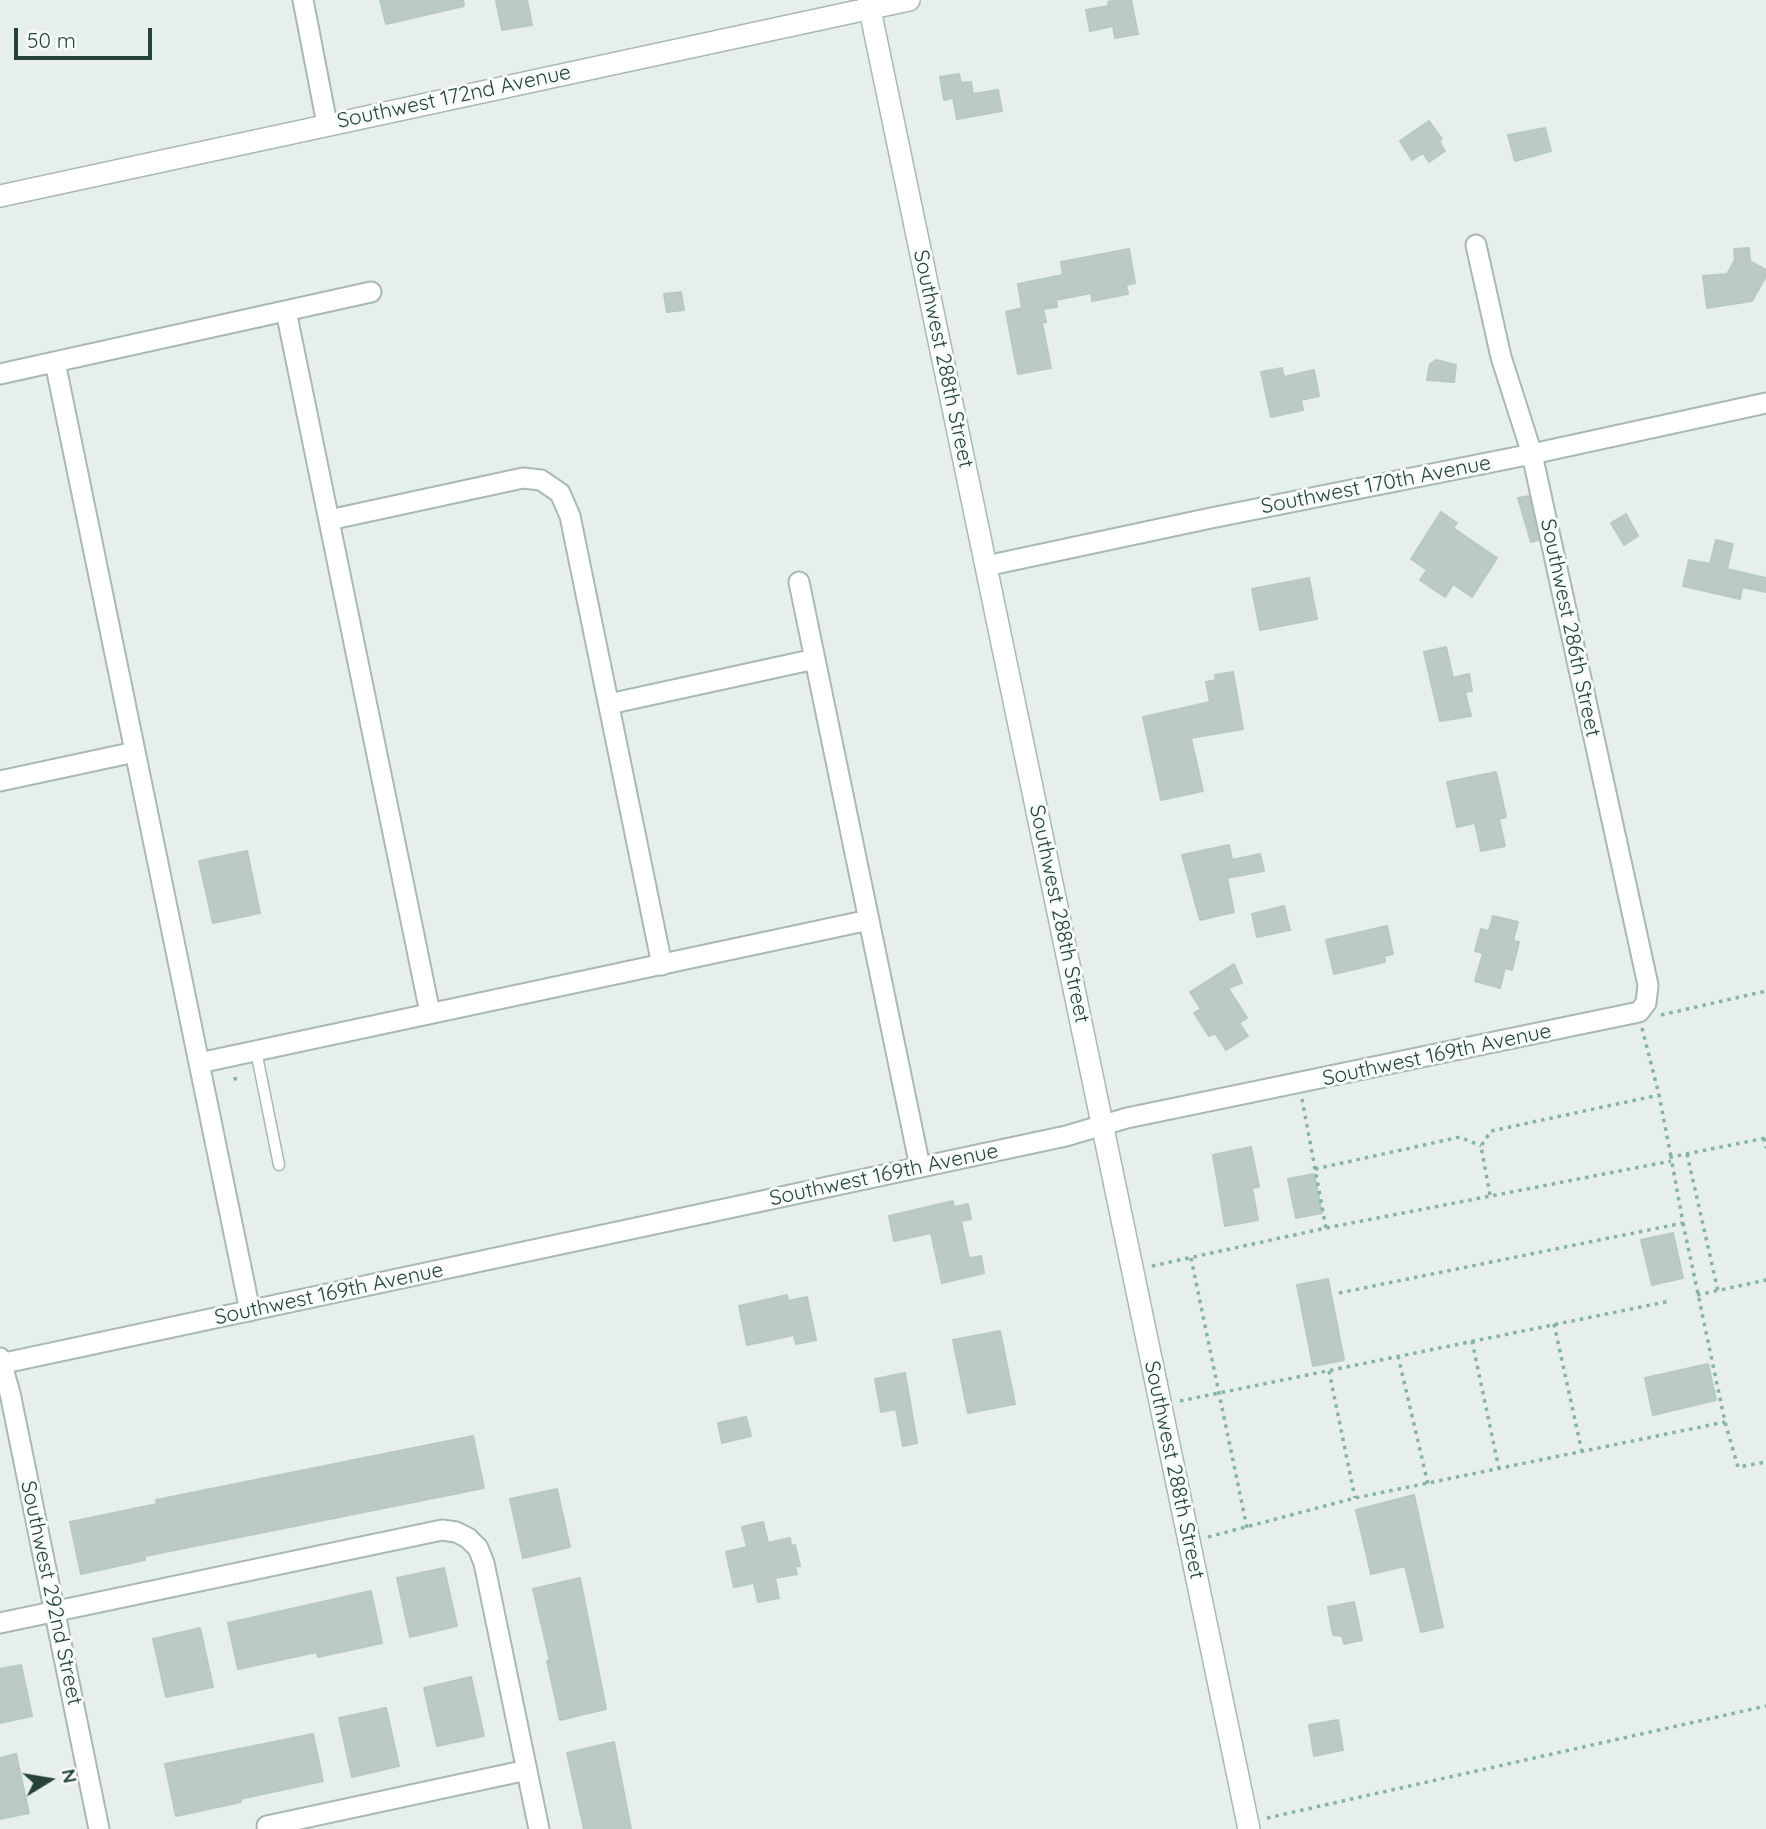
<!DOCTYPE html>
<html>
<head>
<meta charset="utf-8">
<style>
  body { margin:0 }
  #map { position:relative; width:1766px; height:1829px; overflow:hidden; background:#e6efeb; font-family:Quicksand,sans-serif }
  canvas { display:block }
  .north { position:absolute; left:14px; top:1745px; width:70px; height:70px; -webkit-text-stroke:5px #f7fbf9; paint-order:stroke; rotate:79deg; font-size:19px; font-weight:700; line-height:28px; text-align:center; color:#24423a }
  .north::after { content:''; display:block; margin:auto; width:24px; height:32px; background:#24423a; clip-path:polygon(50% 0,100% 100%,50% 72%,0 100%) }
  .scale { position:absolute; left:14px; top:28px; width:138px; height:32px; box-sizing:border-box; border:4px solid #24423a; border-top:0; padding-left:9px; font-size:21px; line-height:24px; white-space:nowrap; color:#24423a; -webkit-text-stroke:5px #f7fbf9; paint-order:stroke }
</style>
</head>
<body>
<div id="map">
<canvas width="1766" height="1829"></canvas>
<div class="north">N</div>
<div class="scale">50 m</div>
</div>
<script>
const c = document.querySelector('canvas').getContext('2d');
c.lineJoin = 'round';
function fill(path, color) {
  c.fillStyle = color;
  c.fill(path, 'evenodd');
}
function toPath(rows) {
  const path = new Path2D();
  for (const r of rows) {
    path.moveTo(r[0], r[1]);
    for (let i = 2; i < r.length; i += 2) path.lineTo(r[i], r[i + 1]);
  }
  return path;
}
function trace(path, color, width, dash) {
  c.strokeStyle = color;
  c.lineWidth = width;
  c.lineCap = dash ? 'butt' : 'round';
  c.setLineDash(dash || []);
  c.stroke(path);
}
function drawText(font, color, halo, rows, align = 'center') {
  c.font = font + ' Quicksand,sans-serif';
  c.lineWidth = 6;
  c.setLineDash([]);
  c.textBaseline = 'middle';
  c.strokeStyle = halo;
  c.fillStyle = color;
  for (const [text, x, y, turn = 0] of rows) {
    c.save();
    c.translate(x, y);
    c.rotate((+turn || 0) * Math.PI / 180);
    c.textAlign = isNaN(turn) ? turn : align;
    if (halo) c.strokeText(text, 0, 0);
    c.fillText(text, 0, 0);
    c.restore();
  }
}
const building = toPath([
  [380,0,463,0,464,6,386,24,380,0],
  [496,0,527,0,532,25,502,30,496,0],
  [1117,0,1131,0,1138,34,1115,38,1113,26,1090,31,1086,10,1109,6,1108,2,1117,0],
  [959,74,961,83,971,82,973,94,998,90,1002,111,957,119,953,98,944,100,940,77,959,74],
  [1429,121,1442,139,1439,141,1445,151,1429,162,1423,153,1412,160,1400,141,1429,121],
  [1545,128,1551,151,1515,161,1508,135,1545,128],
  [1749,248,1750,261,1766,270,1766,276,1752,301,1707,308,1703,276,1727,274,1735,260,1734,249,1749,248],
  [1129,249,1135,283,1126,285,1128,294,1092,301,1091,293,1056,300,1057,307,1043,309,1046,322,1042,323,1051,368,1018,374,1006,312,1022,308,1018,284,1063,275,1061,262,1129,249],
  [681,292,684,310,667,312,664,294,681,292],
  [1436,360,1456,365,1454,382,1427,380,1430,364,1436,360],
  [1282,368,1284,377,1314,370,1319,396,1301,400,1303,410,1271,417,1261,372,1282,368],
  [1529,496,1538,540,1531,542,1518,498,1529,496],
  [1441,512,1457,523,1453,528,1497,558,1472,597,1453,584,1445,597,1420,580,1427,570,1411,559,1441,512],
  [1626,514,1638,536,1624,545,1611,523,1626,514],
  [1716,540,1733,544,1727,569,1766,578,1766,592,1742,587,1740,599,1683,586,1689,560,1710,564,1716,540],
  [1309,578,1317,619,1260,630,1252,589,1309,578],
  [1446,647,1453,678,1469,674,1472,691,1465,692,1471,716,1440,721,1424,652,1446,647],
  [1233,672,1243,729,1191,738,1203,791,1161,800,1143,717,1210,702,1206,682,1216,680,1215,675,1233,672],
  [1496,772,1506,817,1499,819,1505,846,1481,851,1475,823,1457,827,1447,782,1496,772],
  [1229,845,1232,860,1260,854,1264,871,1227,878,1234,912,1200,920,1182,855,1229,845],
  [247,851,260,913,213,923,199,861,247,851],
  [1284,906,1290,930,1257,937,1252,914,1284,906],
  [1493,916,1518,922,1513,941,1519,942,1512,970,1505,968,1500,988,1475,981,1483,953,1475,951,1481,929,1489,931,1493,916],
  [1387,926,1393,954,1384,956,1385,962,1334,974,1326,940,1387,926],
  [1234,964,1242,983,1228,988,1247,1018,1239,1023,1248,1036,1226,1050,1215,1033,1209,1036,1194,1013,1201,1009,1190,992,1234,964],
  [1251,1147,1259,1187,1252,1188,1258,1220,1225,1226,1213,1155,1251,1147],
  [1314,1174,1322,1213,1296,1218,1288,1179,1314,1174],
  [953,1201,954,1207,968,1204,971,1219,961,1221,969,1258,981,1256,984,1273,942,1283,931,1233,894,1241,889,1216,953,1201],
  [1673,1233,1683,1278,1652,1285,1641,1240,1673,1233],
  [1328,1279,1344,1360,1313,1366,1297,1285,1328,1279],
  [787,1295,788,1301,807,1297,816,1340,796,1344,794,1335,747,1345,739,1306,787,1295],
  [1000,1331,1015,1404,968,1413,953,1340,1000,1331],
  [1708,1364,1716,1400,1653,1415,1645,1378,1708,1364],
  [905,1373,917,1443,903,1446,896,1409,881,1412,875,1379,905,1373],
  [746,1417,751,1436,722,1443,718,1423,746,1417],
  [473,1436,484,1488,145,1556,145,1560,81,1574,70,1522,157,1504,156,1500,473,1436],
  [557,1489,570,1547,523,1558,510,1499,557,1489],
  [1414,1495,1443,1627,1421,1632,1405,1566,1371,1574,1356,1510,1414,1495],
  [763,1522,768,1543,790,1538,791,1546,795,1545,800,1566,795,1567,797,1574,775,1578,779,1598,758,1602,754,1583,734,1587,726,1552,747,1547,742,1527,763,1522],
  [444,1568,457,1626,410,1637,397,1578,444,1568],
  [580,1578,606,1709,560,1720,547,1661,550,1661,533,1589,580,1578],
  [371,1591,382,1643,318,1657,317,1652,238,1669,228,1623,371,1591],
  [1354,1602,1362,1640,1344,1644,1342,1636,1333,1635,1328,1607,1354,1602],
  [200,1628,213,1687,166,1697,153,1639,200,1628],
  [21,1665,32,1716,0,1723,0,1669,21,1665],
  [471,1677,484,1736,437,1746,424,1688,471,1677],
  [386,1708,399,1766,352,1777,339,1718,386,1708],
  [1338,1720,1343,1750,1314,1756,1309,1725,1338,1720],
  [313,1734,323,1781,240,1799,241,1802,176,1816,165,1764,313,1734],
  [614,1742,631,1829,584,1829,567,1753,614,1742],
  [16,1754,29,1813,0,1819,0,1758,16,1754]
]);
fill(building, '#bbcac4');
trace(building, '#b8c9c2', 2);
const service = toPath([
  [256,1051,279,1165]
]);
const minor = toPath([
  [303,0,327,124],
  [286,311,430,1013],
  [55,362,250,1311],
  [0,374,371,292],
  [329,520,523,478,541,480,560,493,570,516,662,965],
  [986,566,1211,518,1532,454,1766,403],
  [799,582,920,1167],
  [609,704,815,659],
  [0,781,135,752],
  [199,1063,869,920],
  [0,1358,10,1393,99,1829],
  [0,1364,1066,1136,1127,1118,1639,1012,1646,1003,1648,985,1532,454,1501,357,1476,245],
  [0,1623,442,1530,456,1532,468,1538,478,1548,484,1563,539,1829],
  [268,1829,267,1826,527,1770]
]);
const tertiary = toPath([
  [868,0,1249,1829],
  [0,196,909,0]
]);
trace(service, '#a8b8b2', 13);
trace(minor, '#a8b8b2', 23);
trace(tertiary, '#a8b8b2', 24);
trace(toPath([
  [1661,1015,1766,991],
  [1642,1028,1659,1095,1671,1157],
  [235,1077,236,1085],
  [1302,1099,1326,1228],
  [1764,1138,1766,1148],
  [1687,1154,1718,1291],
  [1315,1169,1460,1137,1481,1146],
  [1490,1195,1481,1146,1491,1131,1659,1095],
  [1683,1223,1725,1422,1738,1467,1766,1462],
  [1191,1258,1247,1528],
  [1152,1266,1326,1228,1671,1161],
  [1339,1293,1683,1223,1671,1157,1766,1138],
  [1697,1295,1766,1280],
  [1554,1324,1582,1452],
  [1472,1341,1499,1469],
  [1398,1356,1428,1484],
  [1329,1371,1355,1498],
  [1180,1401,1670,1301],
  [1208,1537,1355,1498,1725,1422],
  [1267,1818,1766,1706]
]), '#86b3a5', 3.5, [3.5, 5]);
trace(service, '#fff', 10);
trace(minor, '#fff', 19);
trace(tertiary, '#fff', 21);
drawText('21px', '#24423a', '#f7fbf9', [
  ["Southwest 172nd Avenue",454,97,-12],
  ["Southwest 288th Street",943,359,78],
  ["Southwest 170th Avenue",1376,485,-11],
  ["Southwest 286th Street",1570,628,78],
  ["Southwest 288th Street",1059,914,78],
  ["Southwest 169th Avenue",1437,1055,-12],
  ["Southwest 169th Avenue",884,1175,-12],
  ["Southwest 169th Avenue",329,1294,-12],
  ["Southwest 288th Street",1174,1470,78],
  ["Southwest 292nd Street",51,1593,78]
]);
</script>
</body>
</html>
